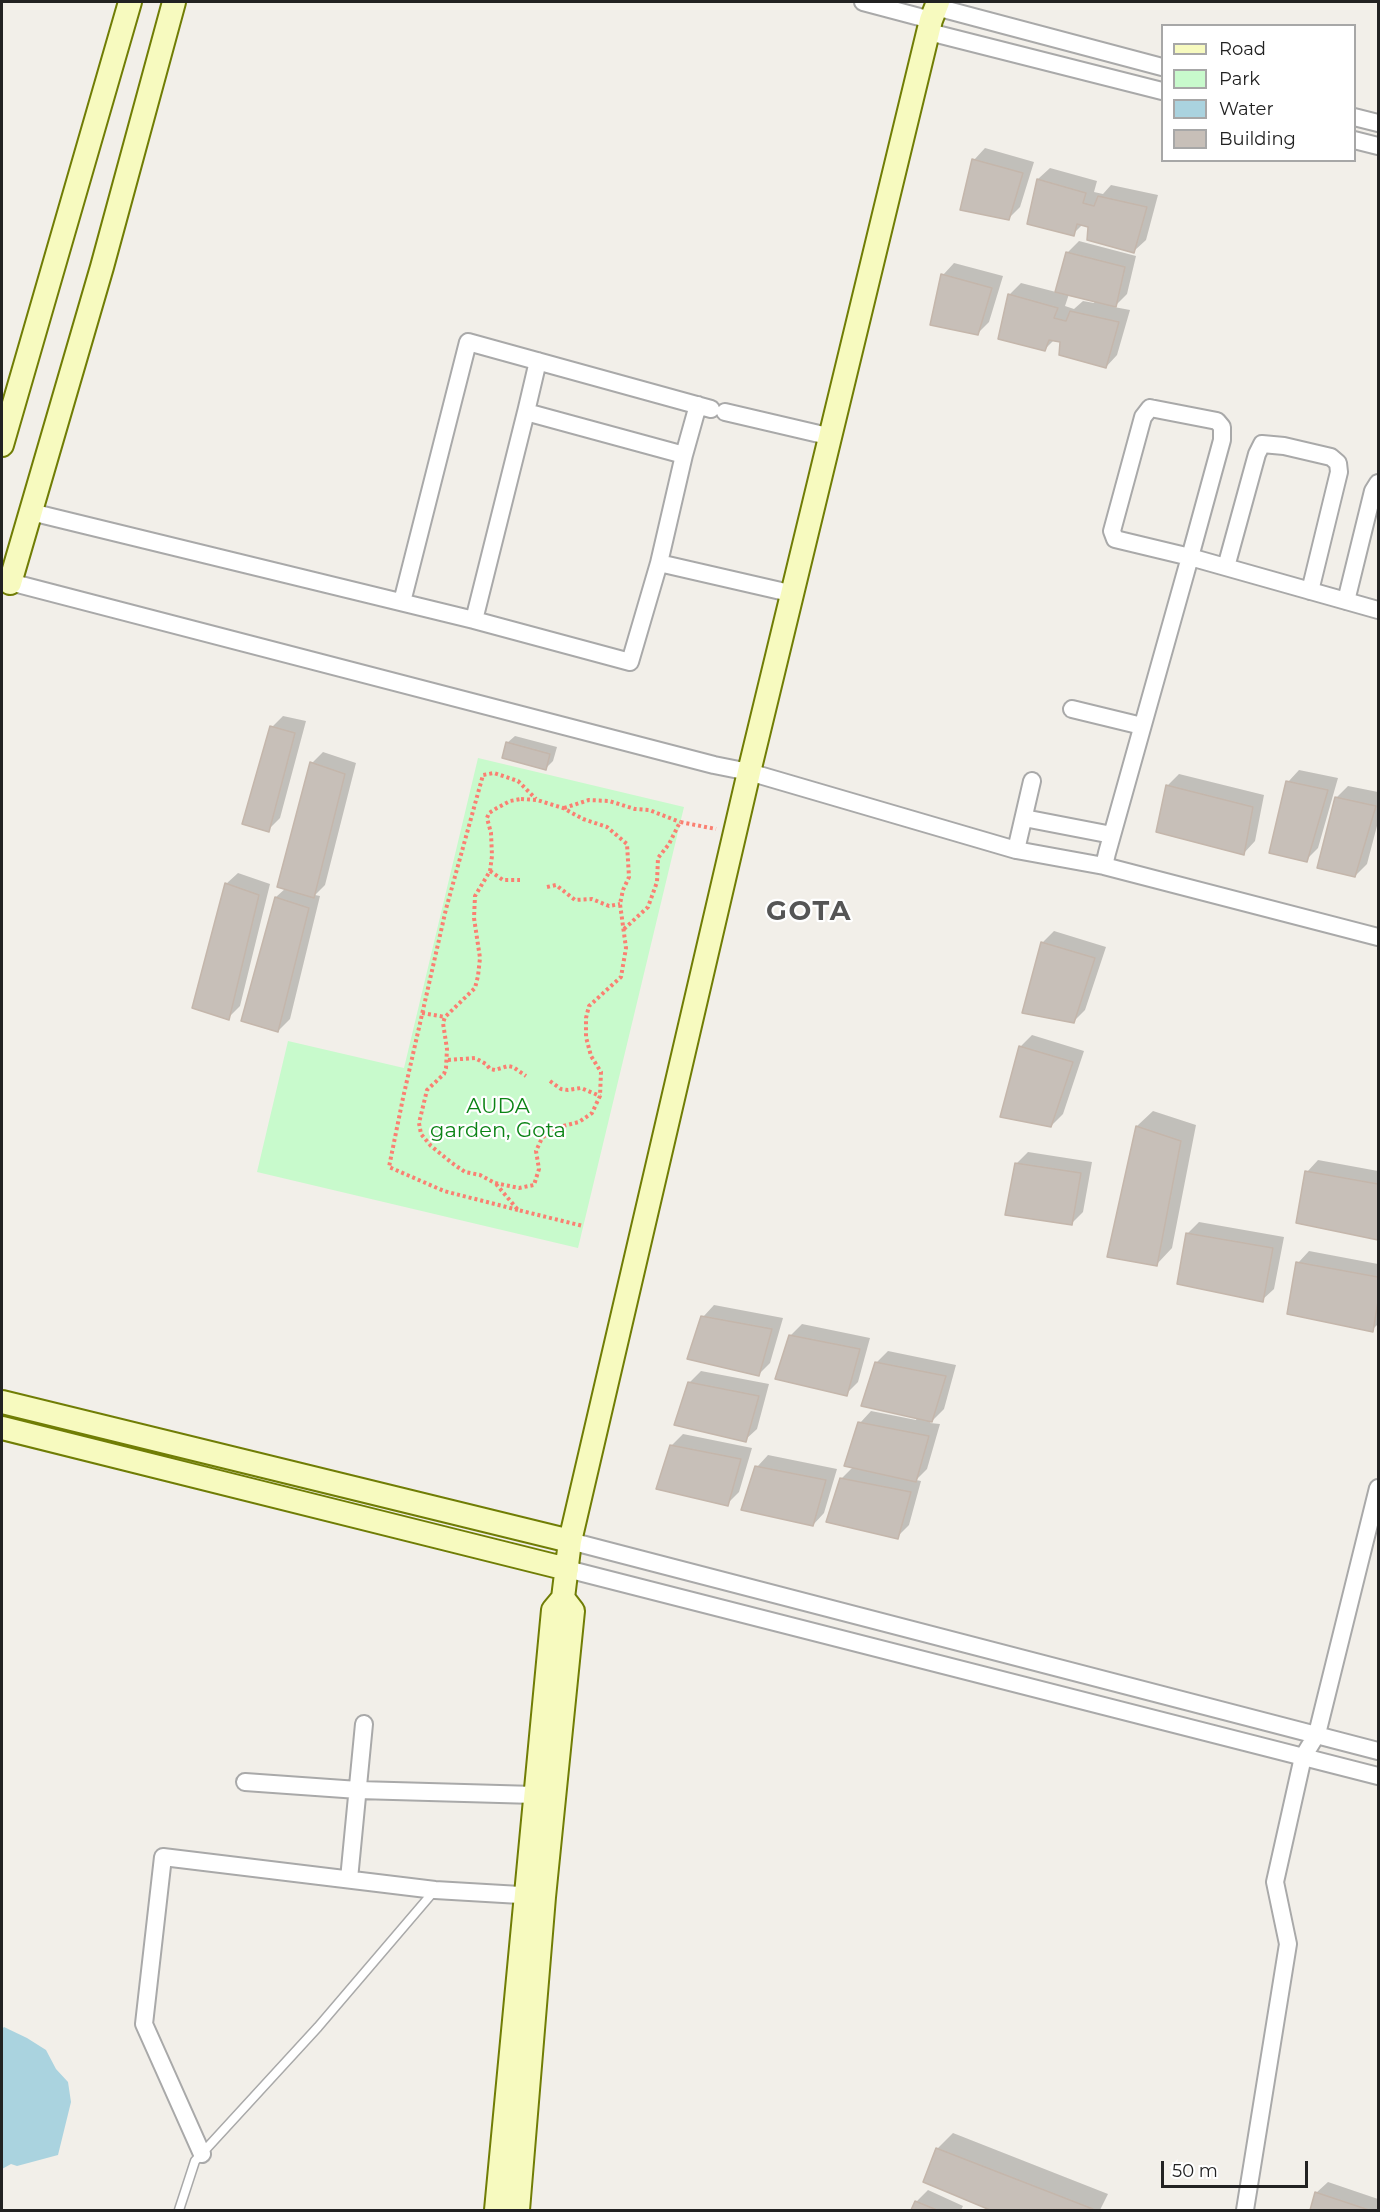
<!DOCTYPE html>
<html>
<head>
<meta charset="utf-8">
<style>
  body { margin:0 }
  #map { position:relative; width:1380px; height:2212px; overflow:hidden; background:#f2efe9; font-family:Montserrat,sans-serif }
  canvas { display:block }
  .frame { position:absolute; inset:0; border:3px solid #222; pointer-events:none }
  .legend { position:absolute; left:1161px; top:24px; width:195px; height:138px; box-sizing:border-box; background:#fff; border:2px solid #a7a7a7; margin:0; padding:8px 10px; list-style:none; font-size:18px; color:#222 }
  .legend li { display:flex; align-items:center; gap:12px; height:30px }
  .legend b { width:30px; border:2px solid #a7a7a7 }
  .scale { position:absolute; left:1161px; top:2161px; width:147px; height:27px; box-sizing:border-box; border:3px solid #222; border-top:0; padding-left:8px; font-size:18px; line-height:21px; white-space:nowrap; color:#222; -webkit-text-stroke:4px #fff; paint-order:stroke }
</style>
</head>
<body>
<div id="map">
<canvas width="1380" height="2212"></canvas>
<div class="frame"></div>
<ul class="legend">
<li><b style="height:8px;background:#f7fabf"></b>Road</li>
<li><b style="height:16px;background:#c8facc"></b>Park</li>
<li><b style="height:16px;background:#aad3df"></b>Water</li>
<li><b style="height:16px;background:#c7bfb8"></b>Building</li>
</ul>
<div class="scale">50 m</div>
</div>
<script>
const c = document.querySelector('canvas').getContext('2d');
c.lineJoin = 'round';
function fill(path, color) {
  c.fillStyle = color;
  c.fill(path, 'evenodd');
}
function toPath(rows) {
  const path = new Path2D();
  for (const r of rows) {
    path.moveTo(r[0], r[1]);
    for (let i = 2; i < r.length; i += 2) path.lineTo(r[i], r[i + 1]);
  }
  return path;
}
function trace(path, color, width, dash) {
  c.strokeStyle = color;
  c.lineWidth = width;
  c.lineCap = dash ? 'butt' : 'round';
  c.setLineDash(dash || []);
  c.stroke(path);
}
function drawText(font, color, halo, rows, align = 'center') {
  c.font = font + ' Montserrat,sans-serif';
  c.lineWidth = 4.5;
  c.setLineDash([]);
  c.textBaseline = 'middle';
  c.strokeStyle = halo;
  c.fillStyle = color;
  for (const [text, x, y, turn = 0] of rows) {
    c.save();
    c.translate(x, y);
    c.rotate((+turn || 0) * Math.PI / 180);
    c.textAlign = isNaN(turn) ? turn : align;
    if (halo) c.strokeText(text, 0, 0);
    c.fillText(text, 0, 0);
    c.restore();
  }
}
fill(toPath([
  [478,758,684,807,578,1248,257,1172,288,1041,404,1068]
]), '#c8facc');
fill(toPath([
  [4,2027,27,2038,46,2050,56,2069,68,2082,71,2102,58,2155,17,2166,11,2164,2,2169,2,2029]
]), '#aad3df');
fill(toPath([
  [985,148,1034,162,1020,207,1009,218,974,160],
  [1050,168,1097,181,1094,192,1103,194,1111,185,1158,195,1146,240,1134,251,1089,226,1083,224,1073,234,1038,179],
  [1079,241,1136,256,1127,294,1114,307,1130,310,1117,355,1106,367,1061,341,1055,339,1045,349,1000,338,1010,294,1021,283,1056,292,1068,252],
  [1069,294,1095,300,1094,303,1083,301,1074,309,1065,306],
  [954,263,1003,276,989,322,978,333,943,275],
  [283,716,306,721,280,818,268,830,272,727],
  [515,736,557,747,553,761,546,768,507,743],
  [323,752,356,763,325,885,315,895,320,896,290,1019,278,1031,243,1020,276,897,286,888,312,763],
  [1299,770,1338,778,1318,848,1306,860,1288,782],
  [1179,774,1264,795,1255,841,1244,853,1167,786],
  [1348,786,1378,792,1378,822,1367,864,1355,876,1336,798],
  [238,873,270,884,240,1006,228,1018,226,884],
  [1054,931,1106,947,1085,1010,1073,1022,1043,942],
  [1032,1035,1084,1051,1063,1114,1051,1126,1020,1047],
  [1153,1111,1196,1125,1172,1248,1157,1264,1137,1126],
  [1028,1152,1092,1162,1083,1212,1072,1223,1016,1164],
  [1318,1160,1378,1171,1378,1238,1297,1222,1307,1172],
  [1199,1222,1284,1237,1274,1289,1262,1300,1188,1233],
  [1309,1251,1378,1264,1378,1324,1372,1330,1298,1263],
  [714,1305,783,1318,770,1363,759,1374,703,1317],
  [802,1324,870,1338,858,1382,846,1394,790,1336],
  [888,1351,956,1365,944,1409,930,1423,940,1424,927,1469,916,1480,921,1481,909,1525,897,1537,841,1479,854,1466,860,1423,871,1411,916,1420,917,1417,876,1363],
  [701,1371,769,1384,757,1429,745,1440,689,1383],
  [683,1434,752,1448,739,1492,727,1504,671,1446],
  [768,1455,837,1469,824,1513,813,1525,757,1467],
  [953,2133,1108,2194,1100,2210,993,2210,925,2181,937,2149],
  [1328,2182,1378,2199,1378,2210,1312,2210,1316,2193],
  [928,2190,963,2206,961,2210,912,2210,916,2202]
]), '#0003');
const building = toPath([
  [972,159,1023,173,1009,220,960,210,972,159],
  [1037,179,1086,193,1083,203,1094,206,1098,196,1147,207,1134,253,1087,240,1088,227,1077,224,1074,236,1027,224,1037,179],
  [1066,252,1125,267,1116,307,1055,292,1066,252],
  [941,274,992,288,978,335,930,325,941,274],
  [1008,294,1058,308,1054,318,1066,321,1070,311,1119,322,1106,368,1059,355,1060,342,1049,340,1045,351,998,339,1008,294],
  [270,726,295,733,269,832,242,824,270,726],
  [506,742,550,754,546,770,502,758,506,742],
  [310,762,345,774,314,898,277,887,310,762],
  [1286,781,1328,790,1307,862,1269,853,1286,781],
  [1166,785,1253,807,1244,855,1156,832,1166,785],
  [1335,797,1376,806,1355,877,1317,868,1335,797],
  [225,883,259,895,229,1020,192,1008,225,883],
  [275,897,309,908,278,1032,241,1021,275,897],
  [1041,942,1095,958,1074,1023,1022,1013,1041,942],
  [1019,1046,1073,1062,1051,1127,1000,1117,1019,1046],
  [1136,1126,1181,1141,1157,1266,1107,1257,1136,1126],
  [1015,1163,1081,1173,1072,1225,1005,1215,1015,1163],
  [1305,1171,1378,1184,1378,1240,1296,1223,1305,1171],
  [1186,1233,1273,1248,1263,1302,1177,1284,1186,1233],
  [1296,1262,1378,1277,1378,1301,1373,1332,1287,1314,1296,1262],
  [701,1316,772,1329,759,1376,687,1359,701,1316],
  [789,1335,860,1349,847,1396,775,1379,789,1335],
  [875,1362,946,1376,932,1422,861,1406,875,1362],
  [688,1382,759,1396,746,1442,674,1425,688,1382],
  [858,1422,929,1436,916,1482,844,1466,858,1422],
  [670,1445,741,1459,728,1506,656,1489,670,1445],
  [755,1466,826,1480,813,1526,741,1510,755,1466],
  [840,1478,911,1492,898,1539,826,1522,840,1478],
  [936,2148,1093,2209,990,2210,923,2182,936,2148],
  [1315,2192,1369,2210,1310,2210,1315,2192],
  [915,2201,937,2210,911,2210,915,2201]
]);
fill(building, '#c7bfb8');
trace(building, '#c4b6ab', 1.5);
const lane = toPath([
  [179,2210,195,2161,318,2027,435,1890]
]);
const street = toPath([
  [863,2,931,20],
  [936,7,1162,67],
  [929,32,1162,91],
  [1354,117,1378,123],
  [1354,140,1378,146],
  [1150,408,1217,421,1222,427,1222,440,1190,557,1115,539,1112,531,1143,417,1150,408],
  [526,412,538,361],
  [725,412,832,437],
  [684,455,698,405],
  [31,512,474,620],
  [659,563,684,455,526,412,474,620,630,662,659,563,794,594],
  [1226,567,1257,454,1262,444,1284,446,1331,457,1338,463,1339,472,1310,591],
  [2,580,714,765,749,772,1016,850,1104,866,1378,937],
  [1346,601,1373,491,1378,483],
  [402,602,468,342,711,409],
  [1072,709,1142,726],
  [1024,818,1112,835],
  [1016,850,1032,781],
  [1104,866,1107,853,1190,557,1378,610],
  [570,1541,1378,1751],
  [567,1569,1378,1776],
  [245,1782,358,1790,535,1795],
  [349,1879,364,1724],
  [202,2154,144,2024,163,1857,435,1890,537,1896],
  [1245,2210,1288,1944,1275,1882,1303,1757,1317,1734,1378,1488]
]);
const secondary = toPath([
  [2,445,130,2],
  [10,583,102,267,174,2],
  [2,1402,570,1541],
  [2,1428,567,1569],
  [496,2210,553,1610,563,1598,570,1541,749,772,931,20,938,2],
  [518,2210,544,1897,573,1611,563,1598]
]);
trace(lane, '#a9a9a9', 11);
trace(street, '#a9a9a9', 20);
trace(secondary, '#707d05', 26);
trace(toPath([
  [521,799,537,800,563,808,583,819,607,827,627,844,629,877,623,890,620,904,626,948,621,977,589,1006,586,1018,586,1037,591,1056,601,1072,600,1096,592,1113,579,1122,555,1128,542,1138,536,1151,539,1169,534,1185,519,1188,495,1183,480,1175,465,1172,452,1163,431,1146,421,1134,419,1123,427,1090,444,1074,446,1068,447,1049,443,1023,445,1017,475,988,478,976,480,958,474,918,475,896,490,871,492,856,491,833,487,818,489,813,497,808,510,801,521,799],
  [564,808,589,800,609,801,635,809,649,810,680,822],
  [490,871,503,880,520,880],
  [547,887,556,885,575,900,592,899,609,906,620,904],
  [624,929,648,907,657,882,658,858,669,844,680,822,716,829],
  [422,1013,445,1017],
  [448,1060,475,1058,486,1064,490,1069,495,1070,508,1066,513,1067,526,1076],
  [550,1081,561,1089,568,1090,581,1088,600,1096],
  [496,1184,518,1210,583,1226],
  [518,1210,444,1191,389,1167,403,1098,446,909,483,775,494,773,518,781,536,799]
]), '#fa8072', 4, [3, 3]);
trace(lane, '#fff', 8);
trace(street, '#fff', 16);
trace(secondary, '#f7fabf', 22);
drawText('21px', '#0c8416', '#fff', [
  ["AUDA",498,1107],
  ["garden, Gota",498,1131]
]);
c.letterSpacing = '1.5px';
drawText('bold 27px', '#555', '#fff', [
  ["GOTA",809,912]
]);
c.letterSpacing = '0px';
</script>
</body>
</html>
